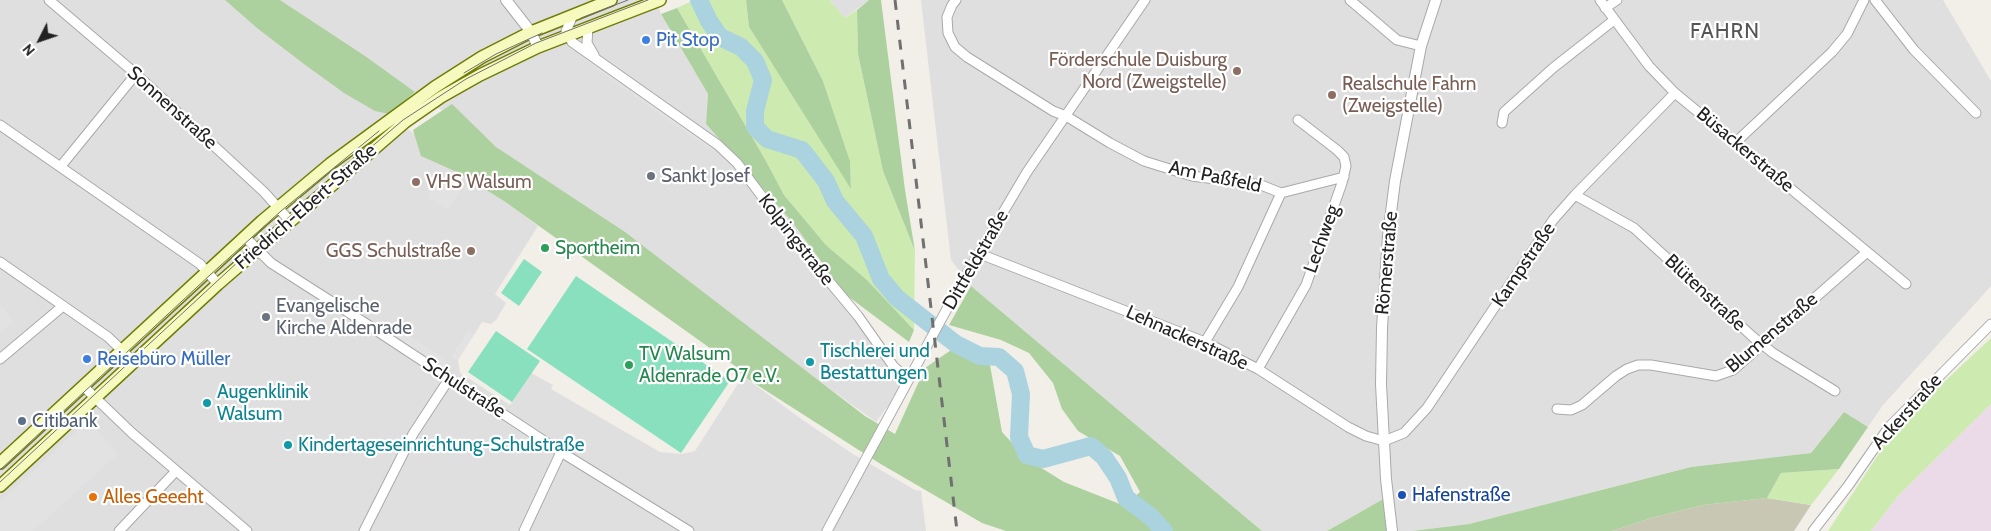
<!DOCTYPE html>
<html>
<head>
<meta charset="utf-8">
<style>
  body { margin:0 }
  #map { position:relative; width:1991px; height:531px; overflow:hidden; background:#f2efe9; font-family:Cabin,sans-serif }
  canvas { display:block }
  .north { position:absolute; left:15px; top:15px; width:50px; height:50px; -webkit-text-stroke:4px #fff; paint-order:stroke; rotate:229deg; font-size:14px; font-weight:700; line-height:20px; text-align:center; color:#222 }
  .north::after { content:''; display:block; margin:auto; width:18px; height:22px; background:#222; clip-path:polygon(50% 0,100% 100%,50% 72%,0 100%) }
</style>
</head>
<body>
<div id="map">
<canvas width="1991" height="531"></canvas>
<div class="north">N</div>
</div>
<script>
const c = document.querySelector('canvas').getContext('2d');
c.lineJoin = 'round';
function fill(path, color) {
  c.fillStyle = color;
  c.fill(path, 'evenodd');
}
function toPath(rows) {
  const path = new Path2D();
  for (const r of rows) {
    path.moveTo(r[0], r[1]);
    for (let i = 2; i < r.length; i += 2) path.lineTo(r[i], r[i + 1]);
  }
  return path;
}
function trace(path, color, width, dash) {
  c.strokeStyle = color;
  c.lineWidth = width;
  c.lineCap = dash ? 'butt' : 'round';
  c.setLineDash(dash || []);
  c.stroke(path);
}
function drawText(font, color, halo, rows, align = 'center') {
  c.font = font + ' Cabin,sans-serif';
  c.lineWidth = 4.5;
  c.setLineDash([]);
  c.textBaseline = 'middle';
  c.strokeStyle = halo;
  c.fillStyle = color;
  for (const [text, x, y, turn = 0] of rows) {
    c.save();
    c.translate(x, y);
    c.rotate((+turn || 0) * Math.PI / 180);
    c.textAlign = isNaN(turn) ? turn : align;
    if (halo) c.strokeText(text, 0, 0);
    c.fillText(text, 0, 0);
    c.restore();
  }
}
fill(toPath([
  [0,0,234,0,538,226,495,294,506,303,496,320,491,324,482,322,474,335,468,332,452,357,458,360,460,373,510,405,531,373,553,385,551,389,660,452,682,454,695,451,743,376,804,421,853,454,915,490,921,491,926,531,0,531],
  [280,0,656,0,661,14,708,94,706,124,793,223,908,379,876,422,496,147],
  [829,0,869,0,845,18],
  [921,0,1943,0,1991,81,1991,286,1883,405,1868,427,1844,412,1811,453,1691,467,1469,524,1412,531,1398,531,1395,516,1385,498,1327,531,1262,531,971,286,951,260]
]), '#e0dfdf');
fill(toPath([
  [1991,404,1991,531,1871,531,1899,495]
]), '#ebdbe8');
fill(toPath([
  [1767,498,1811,505,1794,531,1612,531,1651,518,1703,505]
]), '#c7c7b4');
fill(toPath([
  [694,0,746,0,749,27,851,188,850,161,823,81,782,0,829,0,845,18,857,10,858,54,883,171,915,251,914,330,867,280,826,245,784,195,766,161,677,8],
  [1991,338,1991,404,1899,495,1871,531,1828,531,1897,426],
  [1839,469,1811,505,1767,498,1781,473]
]), '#cdebb0');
fill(toPath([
  [225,0,280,0,365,56,415,92,389,114,375,111,344,93,304,64,257,28],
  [746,0,782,0,823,81,850,161,851,189,749,27],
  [869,0,881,0,905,190,915,251,883,171,858,54,857,10],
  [677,8,766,161,784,195,826,245,867,280,914,330,909,342,845,294,793,223,706,124,708,94,661,14],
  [452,104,496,147,625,232,865,416,895,434,925,368,951,350,990,365,1002,432,1027,459,1064,482,1125,506,1140,492,1120,456,1078,431,1062,409,1053,383,1029,353,1001,340,949,325,971,286,1262,531,1006,531,982,523,879,463,743,376,735,366,504,201,459,173,421,156,413,130],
  [1844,412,1868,427,1839,469,1781,473,1767,498,1703,505,1651,518,1612,531,1412,531,1469,524,1691,467,1811,453],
  [1385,498,1388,531,1327,531]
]), '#add19e');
fill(toPath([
  [524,259,542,272,519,306,501,293],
  [576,276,730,381,681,453,527,349],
  [496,331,540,361,512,402,468,372]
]), '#88e0be');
fill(toPath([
  [587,57,713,147,710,150,584,60],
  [438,180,459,193,448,210,427,197],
  [0,304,14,321,0,333],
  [398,329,447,360,442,367,393,336],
  [468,332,474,335,458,360,452,357],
  [88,420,118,454,33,531,0,531,0,502]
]), '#e2e2e2');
trace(toPath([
  [699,0,709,21,720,37,741,47,755,61,763,80,755,111,755,127,767,139,802,150,826,181,835,201,864,236,881,279,897,298,956,344,980,356,999,357,1015,371,1021,394,1019,437,1027,455,1043,459,1091,446,1104,457,1118,478,1126,498,1151,517,1164,531]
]), '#aad3df', 18);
const minor = toPath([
  [49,0,136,74,264,192,290,221],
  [956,0,952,5,947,17,948,33,955,47,967,57,1053,111,1066,116,1110,143,1144,161,1192,176,1261,185,1281,193,1344,177],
  [1350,0,1397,40,1421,46],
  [1600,0,1649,66,1675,93,1906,284],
  [1875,0,1914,50,1976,113],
  [1605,8,1617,0],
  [573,15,566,31,572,42,718,145,737,163,793,238,858,316,894,367,908,379],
  [588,28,587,43,594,55],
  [1502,123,1504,112,1553,68,1614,20],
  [0,125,200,264,218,284],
  [1736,142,1832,52,1847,34,1864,0],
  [61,166,136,74],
  [1575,195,1634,228,1753,337,1773,353,1835,391],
  [245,237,271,263,365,323,561,452,689,531],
  [980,254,1205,342,1258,369,1348,427,1366,436,1384,441,1404,433,1427,408,1553,220,1575,195,1675,93],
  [0,262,108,337,134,362],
  [1205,342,1238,287,1281,193],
  [0,359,63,306],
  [1258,369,1306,285,1342,183,1346,166,1344,157,1337,150,1298,120],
  [83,386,132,433,247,531],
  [1557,409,1571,410,1582,405,1616,376,1627,369,1638,365,1651,365,1716,376,1733,370,1867,252],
  [119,531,176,471],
  [364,531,413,434,449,379],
  [524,531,561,452],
  [827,531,956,292,1027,172,1145,0],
  [1813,531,1848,486,1889,427,1991,324]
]);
const tertiary = toPath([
  [506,0,531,32,538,47],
  [1392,531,1386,479,1381,384,1382,328,1388,236,1395,181,1421,46,1436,0]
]);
const secondary = toPath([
  [0,463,262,221,330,164,435,87,482,57,531,32,611,0],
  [0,486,218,284,405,122,441,97,480,75,538,47,660,0]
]);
trace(minor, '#a9a9a9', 11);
trace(tertiary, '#a9a9a9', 12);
trace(secondary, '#707d05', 14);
trace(minor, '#fff', 9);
trace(tertiary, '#fff', 10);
trace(secondary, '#f7fabf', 11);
trace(toPath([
  [581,18,628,0],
  [464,73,496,54,542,33],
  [0,470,210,275,281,211,379,131],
  [0,482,254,247,403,120,466,79,536,43,648,0]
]), '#707070', 1);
trace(toPath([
  [895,0,957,531]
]), '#707070', 3, [10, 10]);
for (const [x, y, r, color] of [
  [646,40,5,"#3f7fe0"],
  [1237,71,5,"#8d6e63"],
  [1332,95,5,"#8d6e63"],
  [651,176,5,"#6b7280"],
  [416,182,5,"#8d6e63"],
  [545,248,5,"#2e9e5b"],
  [471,251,5,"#8d6e63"],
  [266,317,5,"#6b7280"],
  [87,359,5,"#3f7fe0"],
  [810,362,5,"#0f9aa8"],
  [629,365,5,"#2e9e5b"],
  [207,403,5,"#0f9aa8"],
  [22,421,5,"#5c6f8a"],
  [288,445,5,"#0f9aa8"],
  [1402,495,5,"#1a4fb4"],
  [93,497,5,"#e8710a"]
]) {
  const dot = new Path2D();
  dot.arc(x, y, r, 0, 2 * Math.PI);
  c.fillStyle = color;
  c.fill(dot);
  trace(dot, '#fff', 2);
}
drawText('19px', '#366cbe', '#fff', [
  ["Pit Stop",656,40],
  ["Reisebüro Müller",97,359]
], 'left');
drawText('19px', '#785e54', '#fff', [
  ["Förderschule Duisburg",1227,60],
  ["Nord (Zweigstelle)",1227,82],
  ["Realschule Fahrn",1342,84,"left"],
  ["(Zweigstelle)",1342,106,"left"],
  ["VHS Walsum",426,182,"left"],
  ["GGS Schulstraße",461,251]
], 'right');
drawText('19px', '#222', '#fff', [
  ["Sonnenstraße",172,108,42],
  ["Büsackerstraße",1745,150,40],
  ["Am Paßfeld",1215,177,12],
  ["Friedrich-Ebert-Straße",306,207,-41],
  ["Lechweg",1322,239,-70],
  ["Kolpingstraße",796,240,52],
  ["Dittfeldstraße",976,260,-60],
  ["Römerstraße",1387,263,-85],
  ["Kampstraße",1524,265,-56],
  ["Blütenstraße",1705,293,43],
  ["Blumenstraße",1772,333,-40],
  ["Lehnackerstraße",1187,338,24],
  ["Schulstraße",464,388,33],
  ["Ackerstraße",1907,412,-48]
]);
drawText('19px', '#5b616d', '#fff', [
  ["Sankt Josef",661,176],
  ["Evangelische",276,306],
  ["Kirche Aldenrade",276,328]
], 'left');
drawText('19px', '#27864d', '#fff', [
  ["Sportheim",555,248],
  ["TV Walsum",639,354],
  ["Aldenrade 07 e.V.",639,376]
], 'left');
drawText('19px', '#0d838f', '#fff', [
  ["Tischlerei und",820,351],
  ["Bestattungen",820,373],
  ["Augenklinik",217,392],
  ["Walsum",217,414],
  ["Kindertageseinrichtung-Schulstraße",298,445]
], 'left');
drawText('19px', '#4e5e75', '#fff', [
  ["Citibank",32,421]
], 'left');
drawText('19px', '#164399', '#fff', [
  ["Hafenstraße",1412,495]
], 'left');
drawText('19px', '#c56008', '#fff', [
  ["Alles Geeeht",103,497]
], 'left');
c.letterSpacing = '1px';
drawText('21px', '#555', '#fff', [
  ["FAHRN",1725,32]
]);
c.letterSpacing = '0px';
</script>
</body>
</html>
